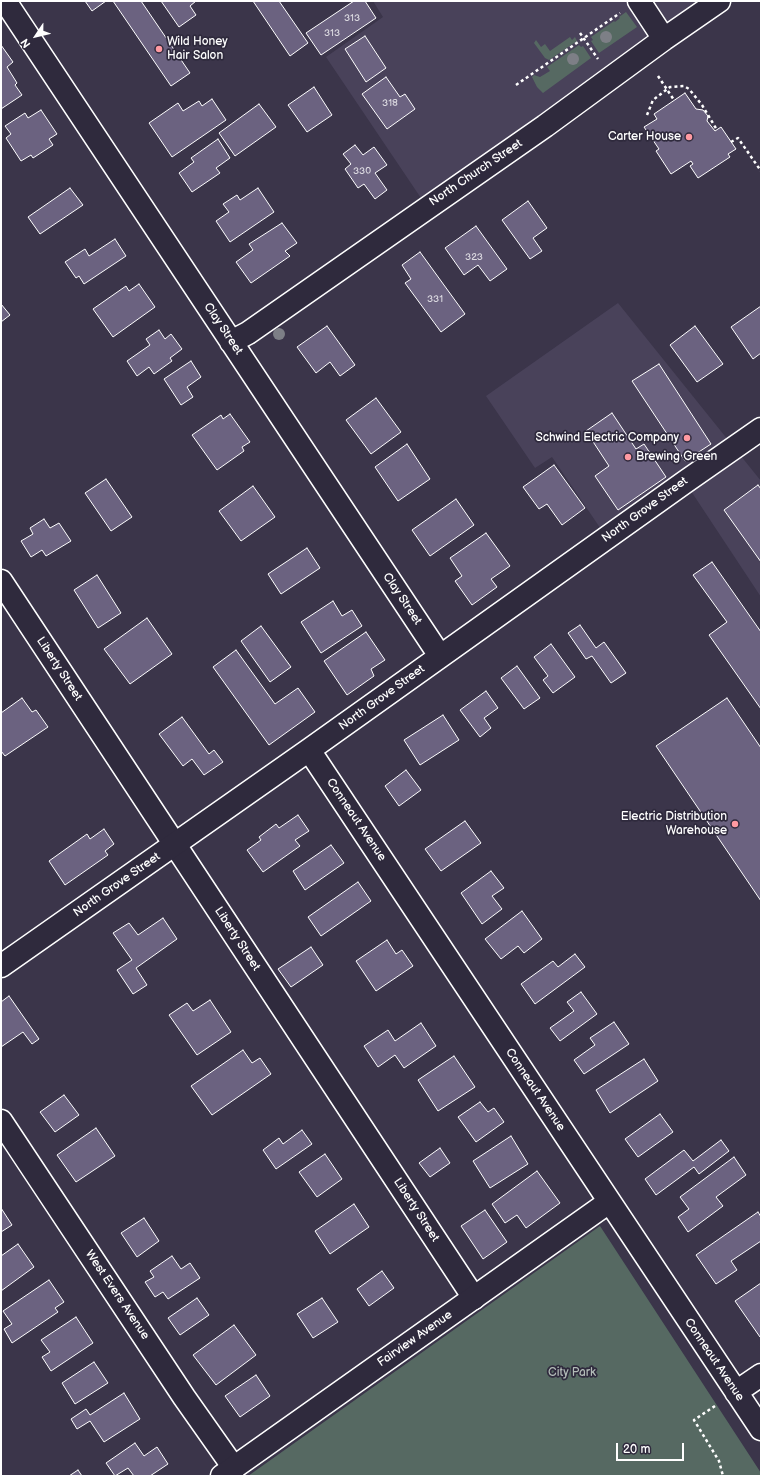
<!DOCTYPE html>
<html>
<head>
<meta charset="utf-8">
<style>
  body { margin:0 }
  #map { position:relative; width:762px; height:1477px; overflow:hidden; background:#3b354a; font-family:"Balsamiq Sans",sans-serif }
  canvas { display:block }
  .frame { position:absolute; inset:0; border:2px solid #fff; pointer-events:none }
  .north { position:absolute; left:16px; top:16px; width:40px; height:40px; -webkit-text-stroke:3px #2f2a3d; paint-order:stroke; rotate:235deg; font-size:11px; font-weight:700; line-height:16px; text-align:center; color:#fff }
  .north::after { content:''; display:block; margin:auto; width:14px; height:18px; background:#fff; clip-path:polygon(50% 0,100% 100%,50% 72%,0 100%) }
  .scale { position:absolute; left:616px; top:1443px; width:68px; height:18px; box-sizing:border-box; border:2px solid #fff; border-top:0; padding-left:5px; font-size:12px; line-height:14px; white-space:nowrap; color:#fff; -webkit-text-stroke:3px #2f2a3d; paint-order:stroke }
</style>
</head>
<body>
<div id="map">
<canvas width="762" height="1477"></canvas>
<div class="frame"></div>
<div class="north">N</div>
<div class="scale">20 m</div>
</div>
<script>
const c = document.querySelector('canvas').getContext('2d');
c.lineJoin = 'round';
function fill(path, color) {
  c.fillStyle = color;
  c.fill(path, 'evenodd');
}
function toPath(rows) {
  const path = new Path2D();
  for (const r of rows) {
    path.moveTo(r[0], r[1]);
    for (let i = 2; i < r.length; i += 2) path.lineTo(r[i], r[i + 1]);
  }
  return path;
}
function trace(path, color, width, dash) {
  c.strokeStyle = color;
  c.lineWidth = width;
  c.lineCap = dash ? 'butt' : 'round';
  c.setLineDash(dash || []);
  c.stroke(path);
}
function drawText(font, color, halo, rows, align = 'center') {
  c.font = font + ' "Balsamiq Sans",sans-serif';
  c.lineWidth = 3.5;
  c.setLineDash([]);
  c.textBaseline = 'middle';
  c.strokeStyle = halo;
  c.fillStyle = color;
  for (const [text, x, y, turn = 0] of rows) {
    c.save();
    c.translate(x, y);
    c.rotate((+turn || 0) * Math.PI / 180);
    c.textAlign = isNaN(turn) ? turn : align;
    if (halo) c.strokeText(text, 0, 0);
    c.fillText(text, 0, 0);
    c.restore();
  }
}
fill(toPath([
  [373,1,719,1,427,207,326,57,383,17],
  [618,303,761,481,761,597,685,482,607,538,552,457,535,468,486,396]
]), '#49425a');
fill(toPath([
  [626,12,637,27,599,53,591,41,593,40,591,37,614,21,615,22,620,18,619,17],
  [570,37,572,40,575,37,577,41,549,60,545,58,534,43,536,40,541,47,545,44,550,51],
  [579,45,581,47,583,46,591,58,543,93,537,87,532,77,534,75,540,77,550,71,547,67],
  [600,1226,761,1473,761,1476,248,1476]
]), '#566962');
const building = toPath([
  [85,1,106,1,92,11,85,1],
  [113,1,141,1,190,73,171,86,113,1],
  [161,1,196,1,190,6,196,15,179,27,161,1],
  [253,1,279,1,308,43,290,56,253,1],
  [354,1,365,1,376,18,321,55,306,33,354,1],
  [365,36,386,68,366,82,345,49,365,36],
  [1,45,13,62,7,67,17,83,15,85,22,95,1,109,1,45],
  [386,77,400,97,405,94,415,109,387,129,362,94,386,77],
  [314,87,332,115,307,132,288,105,314,87],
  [685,93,696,109,703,110,708,116,707,121,715,131,721,127,736,149,728,154,730,157,698,178,690,166,693,164,691,161,671,174,656,151,659,149,644,127,657,119,654,114,685,93],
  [212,99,226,120,172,157,149,123,178,103,183,111,199,101,202,106,212,99],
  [259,104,276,127,235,156,219,133,259,104],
  [41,110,57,134,49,139,53,145,33,158,31,155,21,161,6,138,11,134,5,126,25,113,28,118,41,110],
  [218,139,230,158,216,168,220,173,192,192,179,173,194,162,191,158,218,139],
  [355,145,363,155,374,147,387,165,375,173,387,190,375,199,364,184,358,188,345,169,351,164,343,154,355,145],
  [70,188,83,205,40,234,28,217,70,188],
  [258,188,274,212,230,242,216,221,229,212,223,204,237,195,240,200,258,188],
  [528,201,547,228,533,238,542,251,530,259,502,220,528,201],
  [282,223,297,243,285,251,290,256,251,283,236,262,253,250,249,244,282,223],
  [476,226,507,269,490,281,478,265,464,275,445,248,476,226],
  [115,239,126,256,84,284,79,276,76,278,65,262,85,249,89,256,115,239],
  [420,252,465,314,441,332,405,283,411,279,402,265,420,252],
  [139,284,155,307,113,337,93,309,126,286,129,291,139,284],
  [1,304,10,315,1,322,1,304],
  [761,306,761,353,753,359,731,327,761,306],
  [327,326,355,365,340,376,330,362,316,373,297,347,327,326],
  [695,326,723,364,697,382,670,345,695,326],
  [159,330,165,339,171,334,182,349,170,358,172,361,154,374,149,367,137,376,127,361,150,345,146,339,159,330],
  [191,361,201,377,187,387,193,397,181,405,164,379,191,361],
  [659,364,711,444,685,461,632,381,659,364],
  [376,398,401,432,371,454,346,420,376,398],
  [612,413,636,449,644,444,666,477,618,510,595,476,609,466,586,431,612,413],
  [230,414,250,442,242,447,244,451,217,470,192,435,221,415,223,419,230,414],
  [407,444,430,479,398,501,375,467,407,444],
  [554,465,585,508,562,525,547,504,539,509,523,487,554,465],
  [106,479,132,517,111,531,85,493,106,479],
  [758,485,761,489,761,562,724,510,758,485],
  [253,486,275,517,241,541,219,511,253,486],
  [456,499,474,525,430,556,412,530,456,499],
  [44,519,50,528,59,523,71,541,46,556,42,550,31,557,21,541,33,534,30,528,44,519],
  [486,533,510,566,491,579,497,587,472,605,455,581,462,576,450,558,486,533],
  [307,548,320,568,281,594,268,574,307,548],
  [712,562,761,632,761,709,709,635,727,622,693,575,712,562],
  [97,575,121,613,98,628,74,590,97,575],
  [333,601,342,616,352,610,362,626,321,653,301,622,333,601],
  [147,618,172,654,130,684,104,649,147,618],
  [580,625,596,648,604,642,626,673,611,683,592,656,586,659,568,633,580,625],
  [261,626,291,667,270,682,241,641,261,626],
  [366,632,385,660,371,669,374,676,347,695,324,661,366,632],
  [551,644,575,677,553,693,543,680,548,676,534,657,551,644],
  [236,650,275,704,298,688,315,712,269,745,213,667,236,650],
  [517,666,540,698,524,709,501,678,517,666],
  [486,691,498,708,484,718,491,728,480,737,460,710,486,691],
  [22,698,32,712,36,710,48,727,5,756,1,751,1,713,22,698],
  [727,698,761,748,761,901,656,746,727,698],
  [443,715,459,740,420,765,404,740,443,715],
  [182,717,209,754,214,750,223,762,204,775,192,759,183,766,159,734,182,717],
  [406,770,421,790,399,806,385,786,406,770],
  [298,815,309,831,295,840,300,846,263,872,247,850,261,840,259,837,276,824,279,828,298,815],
  [465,821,481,843,441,871,425,849,465,821],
  [104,829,114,844,105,851,108,855,65,885,49,861,87,834,90,839,104,829],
  [331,845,344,863,305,890,293,871,331,845],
  [491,871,504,888,492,896,502,909,482,924,461,893,491,871],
  [358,882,371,901,321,936,308,917,358,882],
  [522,911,542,939,524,953,518,946,501,959,485,939,522,911],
  [163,918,177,939,136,968,147,985,133,994,117,970,132,960,113,933,129,923,138,935,163,918],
  [387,940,396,954,402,950,413,966,376,991,356,961,387,940],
  [311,947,323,965,291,987,278,969,311,947],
  [575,954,585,967,535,1004,521,984,553,961,558,967,575,954],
  [581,992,597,1014,560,1041,550,1028,574,1011,567,1002,581,992],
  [9,996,39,1039,32,1044,23,1032,1,1047,1,1002,9,996],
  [210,1000,231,1032,197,1055,169,1015,187,1003,193,1011,210,1000],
  [614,1022,629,1044,584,1074,574,1060,595,1045,590,1038,614,1022],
  [421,1023,436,1046,404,1068,395,1055,378,1067,364,1046,388,1030,395,1041,421,1023],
  [243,1050,252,1063,260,1058,271,1074,212,1115,191,1086,243,1050],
  [454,1056,475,1087,438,1111,418,1080,454,1056],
  [644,1059,658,1081,610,1113,596,1090,644,1059],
  [64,1095,79,1115,55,1132,40,1112,64,1095],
  [480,1102,488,1112,494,1108,504,1122,476,1142,458,1117,480,1102],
  [660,1114,673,1132,638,1157,625,1139,660,1114],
  [96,1128,115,1156,76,1182,57,1155,96,1128],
  [302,1130,312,1144,276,1169,263,1150,279,1138,283,1144,302,1130],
  [511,1136,528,1164,490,1188,473,1161,511,1136],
  [721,1140,729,1151,699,1174,694,1167,656,1195,645,1179,684,1150,693,1161,721,1140],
  [440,1148,450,1163,430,1177,419,1163,440,1148],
  [325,1154,342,1179,317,1197,299,1172,325,1154],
  [734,1157,746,1175,716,1197,723,1206,688,1232,678,1217,689,1209,680,1197,734,1157],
  [537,1171,560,1203,526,1228,517,1215,505,1223,492,1204,537,1171],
  [354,1204,369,1227,330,1254,315,1231,354,1204],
  [1,1208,12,1225,1,1232,1,1208],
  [485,1210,507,1242,483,1259,461,1226,485,1210],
  [758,1212,761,1217,761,1241,731,1261,737,1270,716,1284,696,1255,758,1212],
  [144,1218,159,1241,137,1257,121,1233,144,1218],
  [18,1244,34,1267,1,1291,1,1256,18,1244],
  [172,1256,181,1269,190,1263,200,1278,168,1299,163,1292,155,1297,145,1282,154,1277,150,1271,172,1256],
  [382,1271,394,1288,369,1306,357,1289,382,1271],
  [49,1280,64,1302,55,1308,58,1312,12,1343,4,1329,12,1324,3,1311,49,1280],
  [761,1283,761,1336,760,1337,735,1301,761,1283],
  [197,1298,209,1315,180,1335,168,1318,197,1298],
  [322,1298,338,1322,313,1338,297,1314,322,1298],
  [76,1317,93,1343,51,1371,42,1357,50,1352,41,1340,76,1317],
  [234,1325,256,1355,216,1385,193,1355,234,1325],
  [94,1362,108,1383,75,1404,62,1383,94,1362],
  [256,1375,270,1396,240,1417,225,1396,256,1375],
  [124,1393,140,1419,104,1442,90,1421,77,1429,71,1419,86,1409,90,1415,124,1393],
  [135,1443,144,1456,157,1447,168,1464,150,1476,134,1476,128,1468,115,1476,106,1463,135,1443],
  [78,1470,82,1476,69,1476,78,1470]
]);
fill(building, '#6b6280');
trace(building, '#fff', 1);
const minor = toPath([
  [1,581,474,1298],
  [1,1121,184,1397,234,1468]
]);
const tertiary = toPath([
  [5,1,440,656],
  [639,1,664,39],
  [231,342,248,333,545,126,664,39,719,1],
  [309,750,761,1429],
  [1,966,309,750,685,482,761,429],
  [736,1392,761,1375],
  [222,1476,609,1202]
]);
trace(minor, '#fff', 25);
trace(tertiary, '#fff', 25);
trace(toPath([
  [580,33,598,59],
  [658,76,674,100],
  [516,85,620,13],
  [647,115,653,100,670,87,684,86,689,89,702,105,717,130],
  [731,142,738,138,761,171],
  [715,1406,694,1420,719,1461,723,1476]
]), '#fff', 2.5, [3, 3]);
trace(minor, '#2f2a3d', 22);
trace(tertiary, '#2f2a3d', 22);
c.fillStyle = '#7d7f86';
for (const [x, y] of [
  [606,37],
  [573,59],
  [279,334]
]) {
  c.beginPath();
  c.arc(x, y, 6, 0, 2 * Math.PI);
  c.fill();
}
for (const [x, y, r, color] of [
  [159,49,4,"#ff9aa2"],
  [689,137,4,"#ff9aa2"],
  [687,438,4,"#ff9aa2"],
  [628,457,4,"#ff9aa2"],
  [735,824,4,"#ff9aa2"]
]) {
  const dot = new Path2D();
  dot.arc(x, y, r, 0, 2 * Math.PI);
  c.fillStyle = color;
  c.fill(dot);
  trace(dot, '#2f2a3d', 1.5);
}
drawText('10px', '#dad8df', null, [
  ["313",352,18],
  ["313",332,33],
  ["318",390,103],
  ["330",362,171],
  ["323",474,257],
  ["331",435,299]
]);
drawText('12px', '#fff', '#2f2a3d', [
  ["Wild Honey",167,42,"left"],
  ["Hair Salon",167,56,"left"],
  ["Carter House",681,137],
  ["Schwind Electric Company",679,438],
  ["Brewing Green",636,457,"left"],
  ["Electric Distribution",727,817],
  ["Warehouse",727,831]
], 'right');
drawText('12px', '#fff', '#2f2a3d', [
  ["North Church Street",476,173,-34],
  ["Clay Street",223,329,56],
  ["North Grove Street",645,510,-36],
  ["Clay Street",402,599,56],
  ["Liberty Street",59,669,57],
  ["North Grove Street",382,698,-36],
  ["Conneaut Avenue",356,820,56],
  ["North Grove Street",117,885,-35],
  ["Liberty Street",237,939,57],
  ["Conneaut Avenue",535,1090,56],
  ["Liberty Street",416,1210,57],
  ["West Evers Avenue",117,1295,56],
  ["Fairview Avenue",415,1339,-35],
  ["Conneaut Avenue",714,1360,56]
]);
drawText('12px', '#b3bcb8', '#2f2a3d', [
  ["City Park",572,1373]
]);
</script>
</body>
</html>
